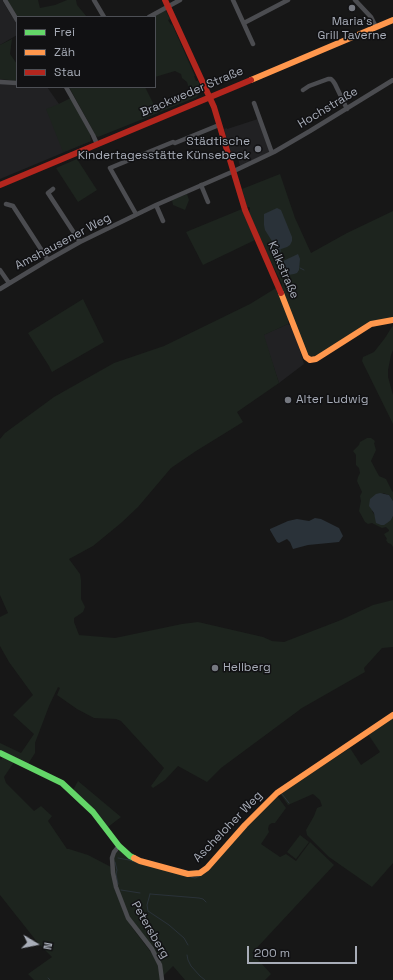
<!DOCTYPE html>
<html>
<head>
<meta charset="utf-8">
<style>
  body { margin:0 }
  #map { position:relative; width:393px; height:980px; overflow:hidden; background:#171717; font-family:"Space Grotesk",sans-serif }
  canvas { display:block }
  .legend { position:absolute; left:16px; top:16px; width:140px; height:72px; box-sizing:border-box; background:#111113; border:1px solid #4d4f55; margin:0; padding:5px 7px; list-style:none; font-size:12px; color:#a8adb8 }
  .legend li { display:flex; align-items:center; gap:8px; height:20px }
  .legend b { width:20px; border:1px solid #4d4f55 }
  .north { position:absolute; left:16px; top:924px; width:40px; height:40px; -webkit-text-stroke:3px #111113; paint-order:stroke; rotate:100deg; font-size:11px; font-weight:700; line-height:16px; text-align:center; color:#a8adb8 }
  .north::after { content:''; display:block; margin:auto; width:14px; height:18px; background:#a8adb8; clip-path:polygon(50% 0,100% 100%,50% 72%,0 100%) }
  .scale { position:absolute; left:247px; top:946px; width:110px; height:18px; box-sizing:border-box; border:2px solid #a8adb8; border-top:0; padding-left:5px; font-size:12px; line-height:14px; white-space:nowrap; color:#a8adb8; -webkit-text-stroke:3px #111113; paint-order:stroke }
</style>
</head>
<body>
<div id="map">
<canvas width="393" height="980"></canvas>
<ul class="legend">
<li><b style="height:5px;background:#63d668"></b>Frei</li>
<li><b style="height:5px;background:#ff974d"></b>Zäh</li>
<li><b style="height:5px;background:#b3261e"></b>Stau</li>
</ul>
<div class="north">N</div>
<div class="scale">200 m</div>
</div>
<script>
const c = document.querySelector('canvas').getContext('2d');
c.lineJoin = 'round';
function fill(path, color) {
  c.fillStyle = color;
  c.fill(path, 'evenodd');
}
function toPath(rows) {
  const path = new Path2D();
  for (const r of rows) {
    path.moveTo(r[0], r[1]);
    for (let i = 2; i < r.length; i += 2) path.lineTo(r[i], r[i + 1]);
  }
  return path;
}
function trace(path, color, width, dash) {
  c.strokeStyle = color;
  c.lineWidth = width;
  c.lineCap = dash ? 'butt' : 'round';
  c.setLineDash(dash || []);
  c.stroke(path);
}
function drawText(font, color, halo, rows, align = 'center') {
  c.font = font + ' "Space Grotesk",sans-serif';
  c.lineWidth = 3;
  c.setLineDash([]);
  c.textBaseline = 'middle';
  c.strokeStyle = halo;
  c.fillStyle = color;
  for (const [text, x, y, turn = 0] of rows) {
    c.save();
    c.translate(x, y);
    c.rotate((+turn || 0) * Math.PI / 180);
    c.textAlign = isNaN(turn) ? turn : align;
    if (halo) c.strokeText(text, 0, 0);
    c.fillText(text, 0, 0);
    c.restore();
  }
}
fill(toPath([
  [0,0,2,0,11,15,17,23,17,35,0,45],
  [0,79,17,81,17,87,47,87,59,104,71,98,91,141,0,179],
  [258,119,270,152,240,166,238,158,234,159,233,156,232,156,224,129,227,128,227,129],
  [288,324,293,328,304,364,279,383,263,335]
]), '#212123');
fill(toPath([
  [7,0,38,0,40,8,55,5,67,0,76,0,77,5,87,17,18,17],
  [164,11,166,11,170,19,168,20,171,25,172,24,195,76,194,76,196,81,198,81,199,83,200,88,199,94,197,97,160,112,159,110,191,95,187,82,182,78,181,74,175,71,155,77,155,17,153,17],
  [12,39,10,54,17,64,17,81,0,79,0,45],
  [69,87,145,87,158,113,98,137,96,136],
  [71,98,90,134,91,141,63,152,46,109,59,104],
  [77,159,97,190,78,202,56,168],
  [280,174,295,218,311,253,347,233,393,211,393,318,370,321,316,357,310,356,307,354,281,287,282,284,266,252,249,213,250,208,249,207,247,207,242,189],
  [187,194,189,200,185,210,173,205,172,200],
  [242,209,255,240,203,265,186,232],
  [276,288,288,316,288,324,264,335,279,383,237,412,243,422,196,451,171,468,138,507,121,523,93,546,69,559,80,574,81,580,81,599,85,607,83,612,74,618,74,622,79,635,115,638,182,624,198,622,263,637,272,641,284,642,341,620,373,605,393,600,393,647,382,648,364,668,365,672,302,708,221,768,207,782,178,766,165,780,153,788,151,786,164,768,121,721,116,719,94,718,77,709,57,695,60,688,58,687,49,706,35,743,35,753,28,764,0,750,0,743,21,753,34,734,13,715,33,695,9,662,0,646,0,617,8,613,0,595,0,439,5,433,54,397,114,363,164,346,250,304],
  [83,299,104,342,52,372,49,366,28,333],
  [393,325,393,350,391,355,388,370,388,377,393,395,393,424,362,361,363,357,374,352,385,338],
  [367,438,371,438,374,440,375,442,374,443,376,450,371,461,379,476,386,479,392,491,393,492,393,501,389,495,383,493,372,511,376,517,376,523,391,520,393,516,393,547,391,544,388,543,386,540,387,539,384,534,389,531,389,530,386,527,382,528,372,523,368,524,365,522,359,511,361,501,360,496,362,492,357,481,358,477,360,473,359,468,356,465,356,455,353,451,359,445,360,442],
  [393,717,393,863,372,887,329,857,307,835,306,830,314,816,317,808,322,806,320,800,313,794,288,805,281,795,281,793,350,748,361,765,380,752,368,734],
  [3,757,14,762,4,777,6,783,34,811,41,806,52,816,48,821,67,849,69,849,88,855,111,867,114,887,125,915,131,926,153,955,158,965,161,980,34,980,28,974,52,957,38,943,0,895,0,759,1,760],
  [78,781,121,817,108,827,73,790],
  [278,797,286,808,275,823,272,823,269,825,268,829,269,832,261,844,280,857,286,854,296,861,310,842,334,865,252,953,271,974,265,980,185,980,173,966,163,976,161,965,130,918,117,886,114,871,114,857,116,852,118,851,120,851,129,858,194,877,275,798],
  [300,835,309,842,296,859,287,852]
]), '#1d241e');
fill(toPath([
  [277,208,281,210,292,237,292,241,290,245,287,247,281,249,277,249,275,246,265,230,264,225,264,214],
  [298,254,300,259,299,270,297,273,294,274,288,275,281,264,281,262],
  [380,493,389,495,393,501,393,516,391,520,387,523,384,525,381,525,376,523,374,513,369,506,370,499,376,494],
  [315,518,321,519,339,528,343,536,339,542,308,545,293,549,290,542,287,539,279,543,277,542,270,530,270,529,288,521,297,519,309,521]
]), '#2a3239');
trace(toPath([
  [280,249,280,252],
  [300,268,304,270],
  [282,794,289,803],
  [118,858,129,860,138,863],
  [115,862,117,870,116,874,118,884],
  [191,877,195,878,200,876],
  [121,890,140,893],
  [150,894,147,905,148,911,169,925,184,938,188,945],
  [150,894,199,898,203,899,206,902],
  [187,955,188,960,191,966,200,976,205,980],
  [48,978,50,980]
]), '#2a3239', 1);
trace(toPath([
  [5,0,17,20],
  [94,0,104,17],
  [233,0,253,44],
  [355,0,371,17,376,27],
  [149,17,180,0],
  [244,23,288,0],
  [0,82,17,83],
  [66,87,93,135,97,144],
  [303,90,309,86,328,79,331,79,333,81,335,84,347,109],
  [254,103,272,153],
  [201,185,208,202],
  [53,189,48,193,80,242],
  [6,204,13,206,48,260],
  [156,205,163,221],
  [136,214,110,168,151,151,173,142,175,143,219,125],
  [0,270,9,283],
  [0,289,48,260,80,242,156,205,234,171,274,152,310,131,393,80],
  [119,846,114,852,112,858,113,873,116,887,128,918,152,949,160,965,162,980]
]), '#4b4c50', 4.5);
trace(toPath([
  [0,753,62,783,93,812,119,846,130,856,134,858]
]), '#63d668', 6);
trace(toPath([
  [251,80,393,20],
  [281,293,306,357,310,360,316,359,371,324,393,320],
  [134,858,140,861,188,874,200,873,207,868,245,825,277,793,393,715]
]), '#ff974d', 6);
trace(toPath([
  [165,0,214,107,245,210,281,293],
  [0,185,251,80]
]), '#b3261e', 6);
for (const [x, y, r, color] of [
  [352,8,4,"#757880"],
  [258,149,4,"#757880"],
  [288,400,4,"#757880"],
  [215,668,4,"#757880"]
]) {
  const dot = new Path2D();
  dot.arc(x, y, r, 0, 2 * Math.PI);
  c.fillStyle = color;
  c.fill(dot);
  trace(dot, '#111113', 1.5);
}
drawText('12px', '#a8adb8', '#111113', [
  ["Maria's",352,22,"center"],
  ["Grill Taverne",352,36,"center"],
  ["Städtische",250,142,"right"],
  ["Kindertagesstätte Künsebeck",250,156,"right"],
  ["Alter Ludwig",296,400],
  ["Hellberg",223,668]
], 'left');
drawText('12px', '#a8adb8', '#111113', [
  ["Brackweder Straße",192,92,-23],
  ["Hochstraße",328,108,-31],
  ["Amshausener Weg",63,242,-28],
  ["Kalkstraße",283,270,67],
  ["Ascheloher Weg",228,827,-46],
  ["Petersberg",150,930,60]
]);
</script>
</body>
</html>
